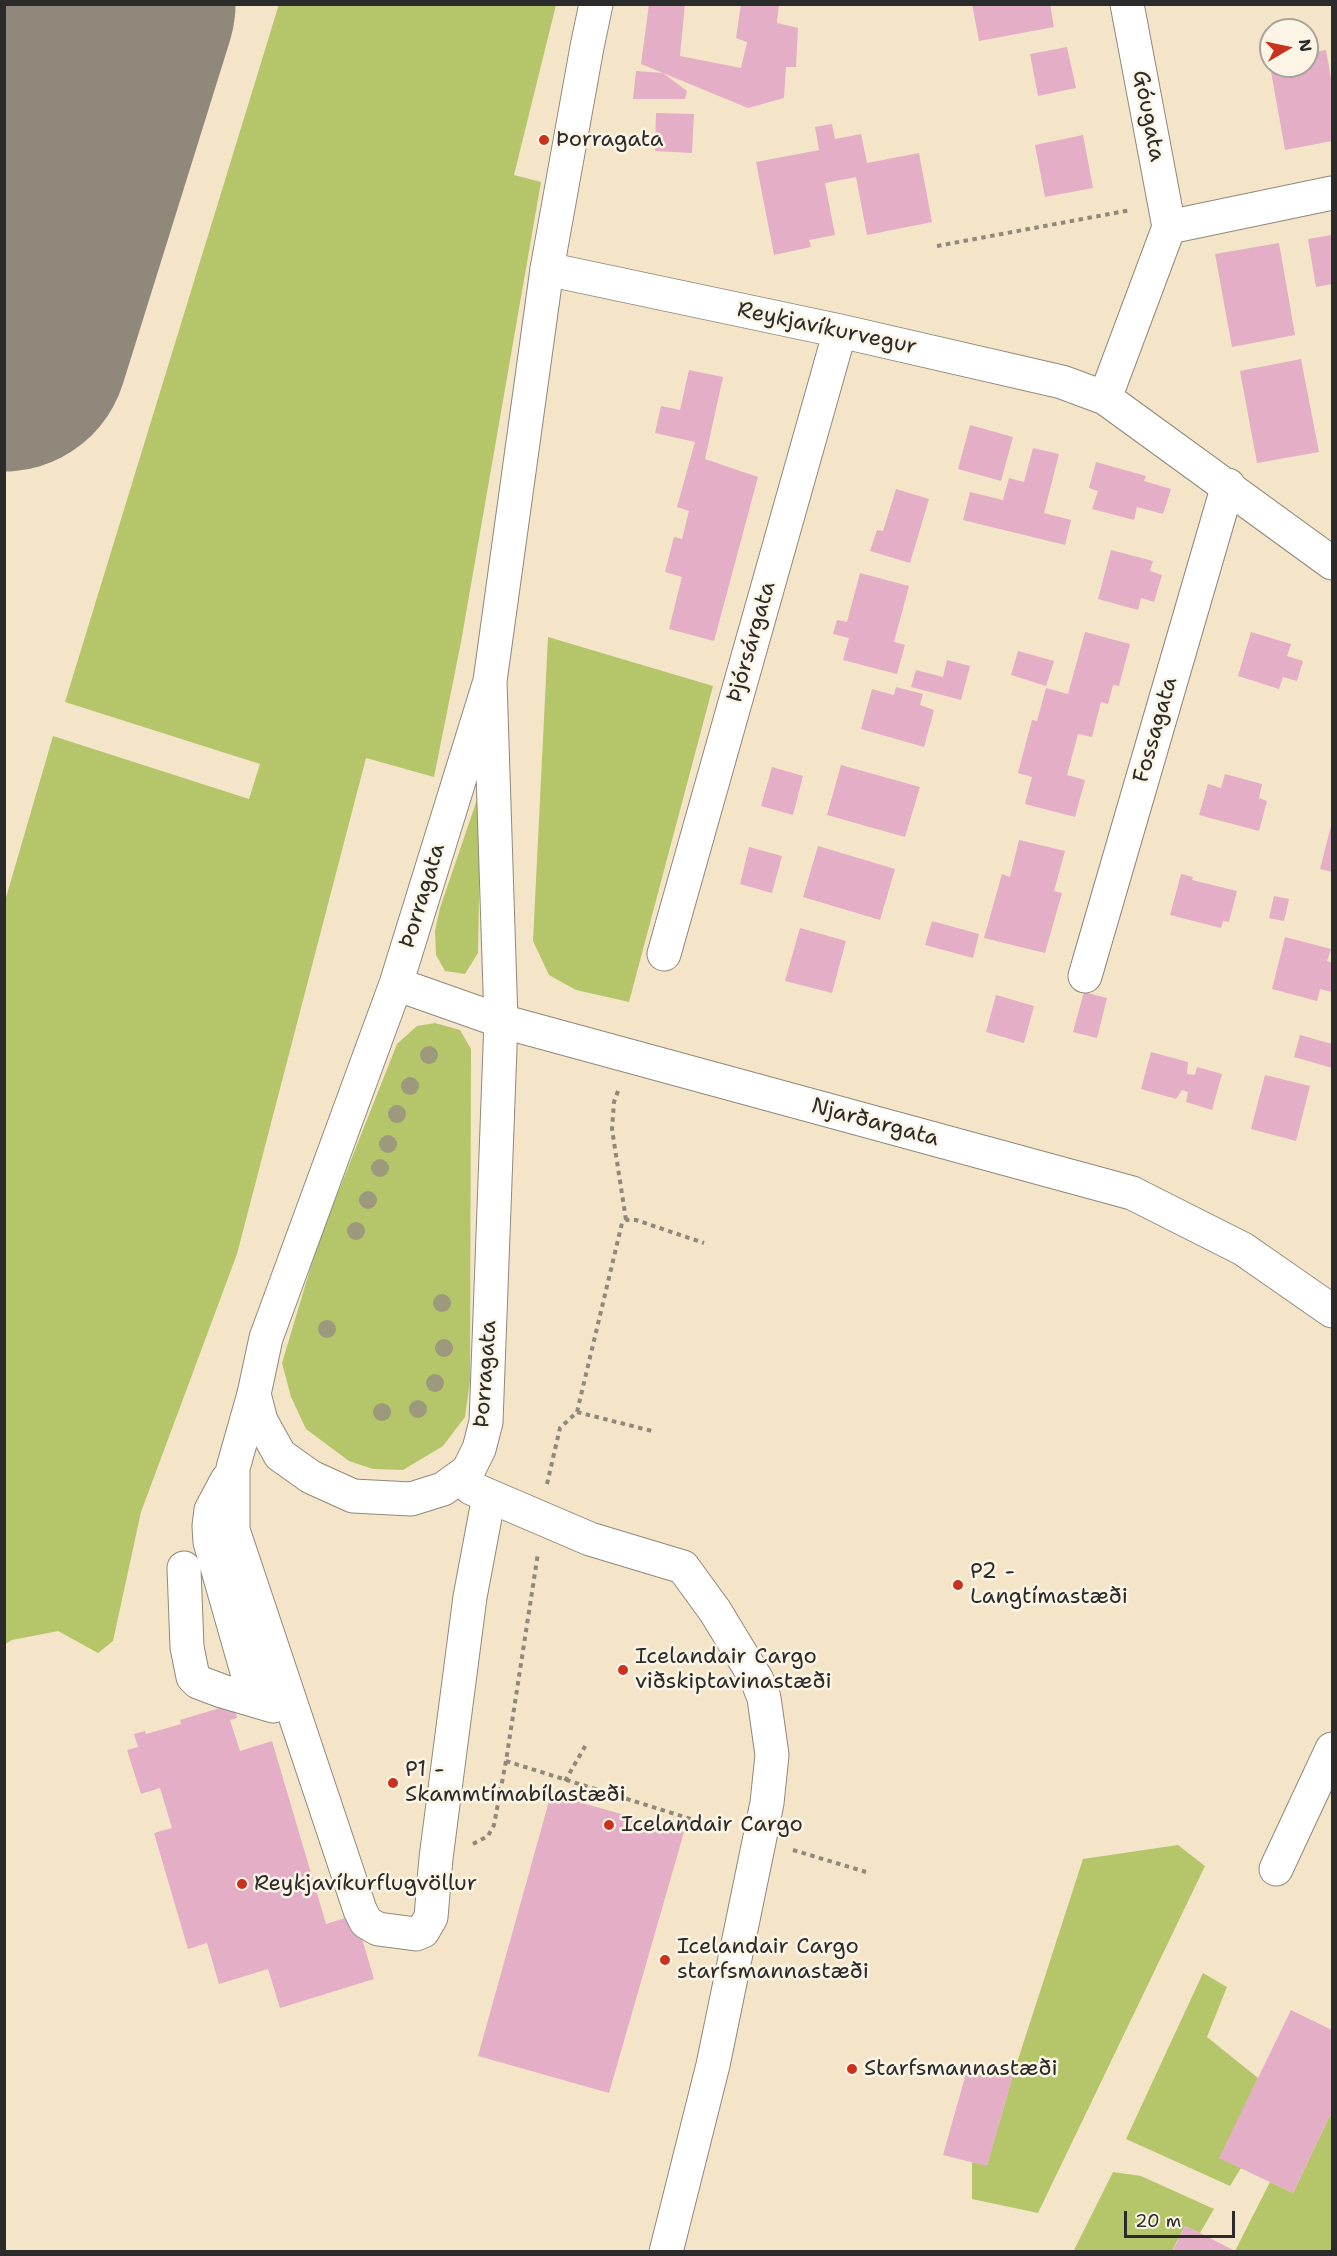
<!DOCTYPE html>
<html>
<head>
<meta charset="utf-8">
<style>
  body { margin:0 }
  #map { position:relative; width:1337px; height:2256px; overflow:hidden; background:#f4e5c9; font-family:"Shantell Sans",sans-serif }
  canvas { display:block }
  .frame { position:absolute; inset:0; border:6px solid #2b2b2b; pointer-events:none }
  .north { position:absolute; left:1259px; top:18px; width:60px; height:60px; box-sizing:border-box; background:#fcf5e5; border:2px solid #a8a49b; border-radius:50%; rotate:81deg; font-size:16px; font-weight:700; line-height:24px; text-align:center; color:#2b2b2b }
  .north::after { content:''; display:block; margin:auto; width:21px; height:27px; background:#c8321e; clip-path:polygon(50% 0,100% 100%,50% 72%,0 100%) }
  .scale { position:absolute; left:1124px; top:2211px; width:111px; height:27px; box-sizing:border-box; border:3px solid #2b2b2b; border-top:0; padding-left:8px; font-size:18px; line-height:21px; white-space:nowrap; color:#2b2b2b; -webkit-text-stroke:4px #fcf5e5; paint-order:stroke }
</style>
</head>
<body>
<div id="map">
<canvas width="1337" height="2256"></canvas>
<div class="frame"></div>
<div class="north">N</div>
<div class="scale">20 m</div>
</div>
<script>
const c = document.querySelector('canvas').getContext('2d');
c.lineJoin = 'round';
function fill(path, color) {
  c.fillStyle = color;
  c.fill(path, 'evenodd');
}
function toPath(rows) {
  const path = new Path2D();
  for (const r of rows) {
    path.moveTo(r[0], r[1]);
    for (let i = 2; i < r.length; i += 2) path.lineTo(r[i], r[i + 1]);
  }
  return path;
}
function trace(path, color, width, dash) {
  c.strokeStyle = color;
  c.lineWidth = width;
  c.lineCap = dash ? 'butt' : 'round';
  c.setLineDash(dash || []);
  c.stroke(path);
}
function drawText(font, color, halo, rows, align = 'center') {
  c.font = font + ' "Shantell Sans",sans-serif';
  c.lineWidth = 5;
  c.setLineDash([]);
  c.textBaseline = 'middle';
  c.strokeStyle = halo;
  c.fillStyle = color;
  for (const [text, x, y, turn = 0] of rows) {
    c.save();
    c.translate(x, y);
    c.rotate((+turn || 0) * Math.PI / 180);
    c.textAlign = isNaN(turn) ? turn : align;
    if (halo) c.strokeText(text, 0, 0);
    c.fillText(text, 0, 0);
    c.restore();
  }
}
fill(toPath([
  [279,4,556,5,514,175,541,182,461,642,434,777,366,758,237,1254,141,1512,113,1641,98,1653,58,1631,12,1640,5,1644,5,901,53,736,249,799,260,764,65,702],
  [548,637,713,686,629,1002,576,990,549,975,533,941],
  [481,788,478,953,465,974,445,971,436,955,435,931,440,908],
  [435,1023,460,1030,471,1049,470,1381,465,1417,443,1446,403,1470,373,1469,349,1461,306,1429,291,1397,282,1363,318,1243,397,1044,417,1026],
  [1178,1845,1205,1866,1038,2213,972,2199,972,2162,987,2165,1013,2075,1083,1859],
  [1203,1973,1227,1987,1207,2037,1258,2078,1220,2158,1241,2168,1230,2186,1126,2139],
  [1330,2115,1332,2116,1332,2251,1235,2251,1270,2182,1293,2193],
  [1113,2172,1141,2176,1214,2209,1200,2233,1185,2226,1172,2251,1073,2252]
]), '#b4c669');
trace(toPath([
  [4,347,111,4]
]), '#90887a', 249);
fill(toPath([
  [649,4,685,4,680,56,741,68,747,42,736,38,741,4,779,4,777,23,798,28,796,67,786,67,784,98,748,108,663,73,687,91,685,99,633,99,636,71,663,73,641,64],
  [972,4,1050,4,1054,27,979,41],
  [1067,47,1076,88,1038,96,1030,54],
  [1326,50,1332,84,1332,141,1285,150,1270,66,1307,66,1307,53],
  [656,113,694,114,692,153,655,151],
  [832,124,835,139,861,134,867,163,919,153,932,222,867,235,856,177,825,183,835,235,809,240,811,247,774,255,756,162,819,150,815,127],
  [1083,135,1093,188,1045,197,1035,145],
  [1332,235,1332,284,1316,287,1308,239],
  [1279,243,1295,335,1232,347,1215,254],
  [1301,359,1319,452,1257,463,1240,371],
  [689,370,723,377,705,459,758,477,714,641,669,629,682,577,665,572,674,537,682,539,689,511,677,507,695,442,655,433,661,406,680,410],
  [970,425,1013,437,1001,481,958,469],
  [1033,448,1059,454,1044,513,1071,520,1065,545,963,520,970,492,1003,500,1009,478,1024,482],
  [1096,462,1146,476,1144,481,1171,489,1163,514,1137,507,1134,520,1092,509,1098,491,1089,488],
  [896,489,929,499,910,563,870,551,877,530,883,531],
  [1111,550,1153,561,1150,571,1162,575,1154,602,1141,598,1138,610,1098,599],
  [860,573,909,586,894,642,905,645,897,674,843,660,849,638,833,634,837,620,847,622],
  [1085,632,1130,644,1119,686,1113,685,1108,704,1101,702,1092,737,1078,734,1067,775,1085,780,1075,817,1025,804,1032,777,1018,773,1032,720,1037,721,1046,688,1068,694],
  [1251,632,1291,644,1287,656,1303,661,1297,681,1283,677,1279,689,1238,676],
  [1018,651,1054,661,1046,686,1011,675],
  [947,660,970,666,961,700,911,687,916,670,943,677],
  [896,687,923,694,920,705,934,710,924,747,861,729,872,689,894,695],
  [841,765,920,787,905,837,827,815],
  [772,767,803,776,793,815,761,806],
  [1225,774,1262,784,1259,798,1267,801,1259,831,1199,815,1208,784,1221,788],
  [1332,822,1332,872,1320,869],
  [1019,840,1065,851,1054,891,1062,893,1045,953,984,938,1002,874,1010,877],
  [818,846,895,869,880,920,803,897],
  [749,847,782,856,772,893,740,884],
  [1181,874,1193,877,1192,880,1237,891,1229,922,1223,921,1221,928,1170,915],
  [1274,896,1289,899,1284,921,1269,918],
  [932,921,979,934,973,958,925,945],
  [800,928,846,941,832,993,785,981],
  [1285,937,1331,949,1327,961,1332,963,1332,992,1320,989,1317,1001,1272,989],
  [1084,992,1107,998,1097,1038,1073,1032],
  [996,995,1034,1006,1024,1043,986,1032],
  [1300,1035,1332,1044,1332,1068,1294,1057],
  [1151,1052,1188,1062,1187,1074,1195,1075,1197,1067,1222,1074,1212,1110,1186,1102,1188,1092,1182,1090,1176,1099,1141,1089],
  [1265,1075,1310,1086,1296,1141,1251,1129],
  [233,1704,237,1718,230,1720,240,1751,272,1741,326,1924,355,1915,374,1979,280,2008,268,1969,219,1984,207,1943,188,1949,154,1833,172,1828,160,1788,141,1794,127,1750,138,1747,134,1734,145,1731,146,1734,181,1724,180,1720],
  [551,1794,684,1832,609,2093,478,2056],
  [1291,2010,1332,2030,1332,2116,1330,2115,1293,2193,1219,2158],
  [969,2063,1013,2075,987,2166,943,2155],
  [1185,2226,1200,2233,1237,2252,1172,2252]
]), '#e4aec7');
const minor = toPath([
  [1127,4,1169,227],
  [547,269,840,331,1062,382,1105,398,1332,563],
  [1105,398,1169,227,1332,193],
  [664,954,840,331],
  [1085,976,1228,485],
  [254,1394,233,1468,233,1530,360,1910,366,1922,378,1929,416,1934,423,1931,431,1917,436,1858,470,1597,489,1496],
  [227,1480,211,1510,209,1526,210,1542,255,1700],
  [471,1488,590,1539,683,1567,715,1611,757,1680,764,1698,772,1755,767,1803,713,2065,666,2252],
  [184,1568,187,1647,193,1677,198,1682,222,1691,273,1706],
  [1276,1869,1332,1749]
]);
const major = toPath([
  [490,681,501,1021,486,1422,479,1449,468,1471,443,1489,411,1499,353,1496,311,1477,280,1455,261,1421,254,1394,266,1338,396,984,490,681,547,269,587,47,596,4],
  [396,984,501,1021,1132,1193,1243,1249,1332,1311]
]);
trace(minor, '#90887a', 35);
trace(major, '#90887a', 35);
trace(toPath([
  [937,246,1131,210],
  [618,1091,614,1102,612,1129,626,1220],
  [577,1412,652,1431],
  [547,1484,560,1428,577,1412,622,1223,626,1220,636,1220,704,1243],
  [506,1761,726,1830],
  [565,1781,587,1743],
  [473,1844,488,1836,494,1825,506,1761,538,1553],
  [793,1850,866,1872]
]), '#90887a', 4, [4.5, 4.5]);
trace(minor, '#fff', 33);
trace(major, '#fff', 33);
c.fillStyle = '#9c997d';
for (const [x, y] of [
  [429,1055],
  [410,1086],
  [397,1114],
  [388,1144],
  [380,1168],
  [368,1200],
  [356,1231],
  [442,1303],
  [327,1329],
  [444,1348],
  [435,1383],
  [418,1409],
  [382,1412]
]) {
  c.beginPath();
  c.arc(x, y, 9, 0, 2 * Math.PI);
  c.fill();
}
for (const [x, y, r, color] of [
  [544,140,6,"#c8321e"],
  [958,1585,6,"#c8321e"],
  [623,1670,6,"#c8321e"],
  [393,1783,6,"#c8321e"],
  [609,1825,6,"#c8321e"],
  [242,1884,6,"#c8321e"],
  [665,1960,6,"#c8321e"],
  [852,2069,6,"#c8321e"]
]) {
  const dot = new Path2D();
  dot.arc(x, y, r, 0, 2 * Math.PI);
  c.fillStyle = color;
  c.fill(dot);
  trace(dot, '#fcf5e5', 2);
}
drawText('22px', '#2b2b2b', '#fcf5e5', [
  ["Góugata",1148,116,79],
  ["Reykjavíkurvegur",827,329,12],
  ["Þjórsárgata",752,642,-74],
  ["Fossagata",1156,730,-74],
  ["Þorragata",423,896,-73],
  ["Njarðargata",875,1123,15],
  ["Þorragata",486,1374,-86]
]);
drawText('22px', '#2b2b2b', '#fcf5e5', [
  ["Þorragata",556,140],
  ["P2 -",970,1572],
  ["Langtímastæði",970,1597],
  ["Icelandair Cargo",635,1657],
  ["viðskiptavinastæði",635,1682],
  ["P1 -",405,1770],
  ["Skammtímabílastæði",405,1795],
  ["Icelandair Cargo",621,1825],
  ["Reykjavíkurflugvöllur",254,1884],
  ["Icelandair Cargo",677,1947],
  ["starfsmannastæði",677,1972],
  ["Starfsmannastæði",864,2069]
], 'left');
</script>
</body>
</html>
